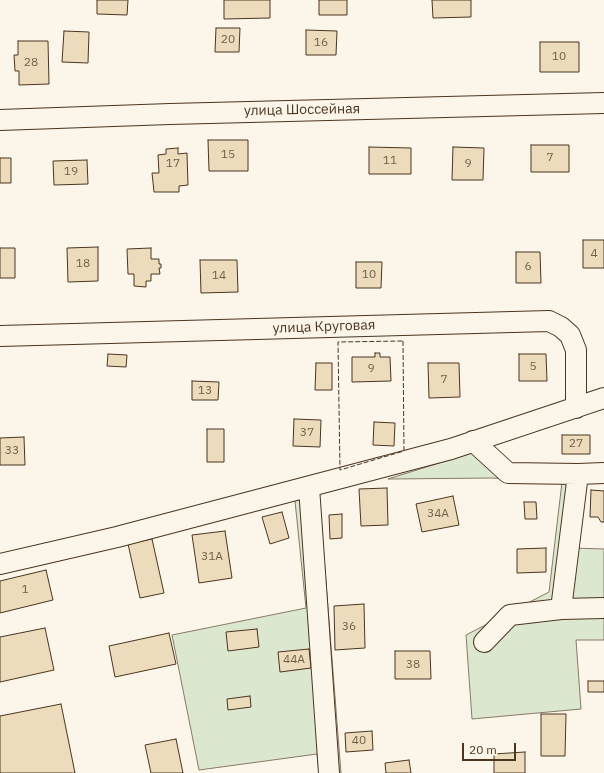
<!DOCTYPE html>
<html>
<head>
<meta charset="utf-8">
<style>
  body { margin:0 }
  #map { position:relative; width:604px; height:773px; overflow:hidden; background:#fbf6e9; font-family:"IBM Plex Sans",sans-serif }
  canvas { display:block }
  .scale { position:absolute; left:462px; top:743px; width:54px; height:18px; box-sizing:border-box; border:2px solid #4a3520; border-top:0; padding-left:5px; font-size:12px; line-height:14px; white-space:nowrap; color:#4a3520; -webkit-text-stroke:3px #fbf6e9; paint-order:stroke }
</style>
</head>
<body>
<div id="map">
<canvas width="604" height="773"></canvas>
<div class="scale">20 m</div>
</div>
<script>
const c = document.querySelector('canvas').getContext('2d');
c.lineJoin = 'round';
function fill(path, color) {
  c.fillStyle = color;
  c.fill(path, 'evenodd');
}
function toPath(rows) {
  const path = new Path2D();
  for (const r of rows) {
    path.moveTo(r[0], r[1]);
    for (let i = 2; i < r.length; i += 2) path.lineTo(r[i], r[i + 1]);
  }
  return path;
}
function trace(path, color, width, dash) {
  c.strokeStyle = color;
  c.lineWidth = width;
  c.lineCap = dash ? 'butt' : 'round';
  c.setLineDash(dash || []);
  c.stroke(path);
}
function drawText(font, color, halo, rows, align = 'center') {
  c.font = font + ' "IBM Plex Sans",sans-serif';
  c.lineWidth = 3;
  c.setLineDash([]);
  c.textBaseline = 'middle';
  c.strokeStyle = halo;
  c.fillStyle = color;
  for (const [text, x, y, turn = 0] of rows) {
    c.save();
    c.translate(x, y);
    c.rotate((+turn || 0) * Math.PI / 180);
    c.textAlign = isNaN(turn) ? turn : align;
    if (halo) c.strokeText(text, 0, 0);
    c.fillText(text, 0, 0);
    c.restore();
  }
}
const green = toPath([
  [487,448,503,466,584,479,573,548,604,549,604,640,576,640,581,709,472,719,466,635,549,592,562,482,492,478,388,479,487,448],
  [319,494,341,773,319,773,317,754,199,770,172,635,306,608,295,501,319,494]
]);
fill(green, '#dce7d0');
trace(green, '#887966', 1);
const building = toPath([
  [97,0,128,0,127,15,97,14,97,0],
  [224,0,270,0,270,18,224,19,224,0],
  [319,0,347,0,347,15,319,15,319,0],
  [432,0,471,0,471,17,433,18,432,0],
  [216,28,240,28,239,52,215,52,216,28],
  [306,30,337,31,336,55,306,55,306,30],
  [64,31,89,32,88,63,62,62,64,31],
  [18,41,48,41,49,84,19,85,19,71,15,71,14,55,18,55,18,41],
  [540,42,579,42,579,72,540,72,540,42],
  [208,140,248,140,248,171,209,171,208,140],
  [531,145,569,145,569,172,531,172,531,145],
  [369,147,411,148,411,174,369,174,369,147],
  [453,147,484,148,483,180,452,180,453,147],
  [178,148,178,154,187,153,188,185,179,186,179,192,154,192,152,173,159,173,158,155,166,154,166,149,178,148],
  [0,158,11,158,11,183,0,183,0,158],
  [87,160,88,184,54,185,53,161,87,160],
  [583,240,604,240,604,268,583,268,583,240],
  [98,247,98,281,68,282,67,248,98,247],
  [0,248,15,248,15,278,0,278,0,248],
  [151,248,151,259,159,259,159,264,161,264,161,268,159,268,160,274,151,274,151,281,146,281,146,287,134,286,134,274,128,274,127,249,151,248],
  [516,252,540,252,541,283,516,283,516,252],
  [200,260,237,260,238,292,201,293,200,260],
  [356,262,382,262,381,288,356,288,356,262],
  [375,353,380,353,380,357,390,357,391,381,352,382,352,357,375,357,375,353],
  [108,354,127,355,126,367,107,366,108,354],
  [519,354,546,354,547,381,519,381,519,354],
  [316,363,332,363,332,390,315,390,316,363],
  [428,363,459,363,460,397,429,398,428,363],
  [192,381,219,382,218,400,192,400,192,381],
  [294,419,321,420,320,447,293,446,294,419],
  [374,422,395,423,394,446,373,445,374,422],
  [207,429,224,429,224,462,207,462,207,429],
  [562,435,590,435,590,454,562,454,562,435],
  [24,437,25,465,0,465,0,438,24,437],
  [387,488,388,525,361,526,359,489,387,488],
  [591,490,604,491,604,522,601,522,598,517,590,517,591,490],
  [453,496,459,525,422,532,416,504,453,496],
  [524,502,536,502,537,519,525,519,524,502],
  [282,512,289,538,270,544,262,517,282,512],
  [342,514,342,538,330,539,329,515,342,514],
  [225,531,232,578,199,583,192,535,225,531],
  [152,539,164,593,140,598,128,544,152,539],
  [546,548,546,572,517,573,517,549,546,548],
  [46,570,53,600,0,613,0,581,46,570],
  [364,604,365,648,335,650,334,606,364,604],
  [45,628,54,670,0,682,0,637,45,628],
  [257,629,259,647,228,651,226,632,257,629],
  [169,633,176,664,115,677,109,646,169,633],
  [309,649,311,668,280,672,278,652,309,649],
  [395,651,430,651,431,679,395,679,395,651],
  [588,681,604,681,604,692,588,692,588,681],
  [250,696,251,707,228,710,227,699,250,696],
  [61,704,75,773,0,773,0,716,61,704],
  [541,714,566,714,565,756,541,756,541,714],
  [372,731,373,750,346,752,345,733,372,731],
  [176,739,183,773,151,773,145,745,176,739],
  [525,752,525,773,494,773,494,754,525,752],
  [409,760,411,773,386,773,385,763,409,760]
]);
fill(building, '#ecdcbc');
trace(building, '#4a3520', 1);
const minor = toPath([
  [0,120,170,114,604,103],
  [0,336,549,321,561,327,570,335,576,350,576,408],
  [473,441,508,473,578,474],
  [604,473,578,474,561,609,604,608],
  [309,487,329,773],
  [0,564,117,537,451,449,604,398],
  [484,642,510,615,561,609]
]);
trace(minor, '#4a3520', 22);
trace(minor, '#fbf6e9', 20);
trace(toPath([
  [403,341,404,451,340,470,338,342,403,341]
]), '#4a3520', 1, [5, 2]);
drawText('12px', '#725f47', null, [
  ["20",228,40],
  ["16",321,43],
  ["10",559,57],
  ["28",31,63],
  ["15",228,155],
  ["7",550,158],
  ["11",390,161],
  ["17",173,164],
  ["9",468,164],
  ["19",71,172],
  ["4",594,254],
  ["18",83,264],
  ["6",528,267],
  ["10",369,275],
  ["14",219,276],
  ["5",533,367],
  ["9",371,369],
  ["7",444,380],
  ["13",205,391],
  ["37",307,433],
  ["27",576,444],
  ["33",12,451],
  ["34А",438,514],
  ["31А",212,557],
  ["1",25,590],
  ["36",349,627],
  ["44А",294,660],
  ["38",413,665],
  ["40",359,741]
]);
drawText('14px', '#4a3520', '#fbf6e9', [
  ["улица Шоссейная",302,110,-1],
  ["улица Круговая",324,327,-2]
]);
</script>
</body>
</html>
